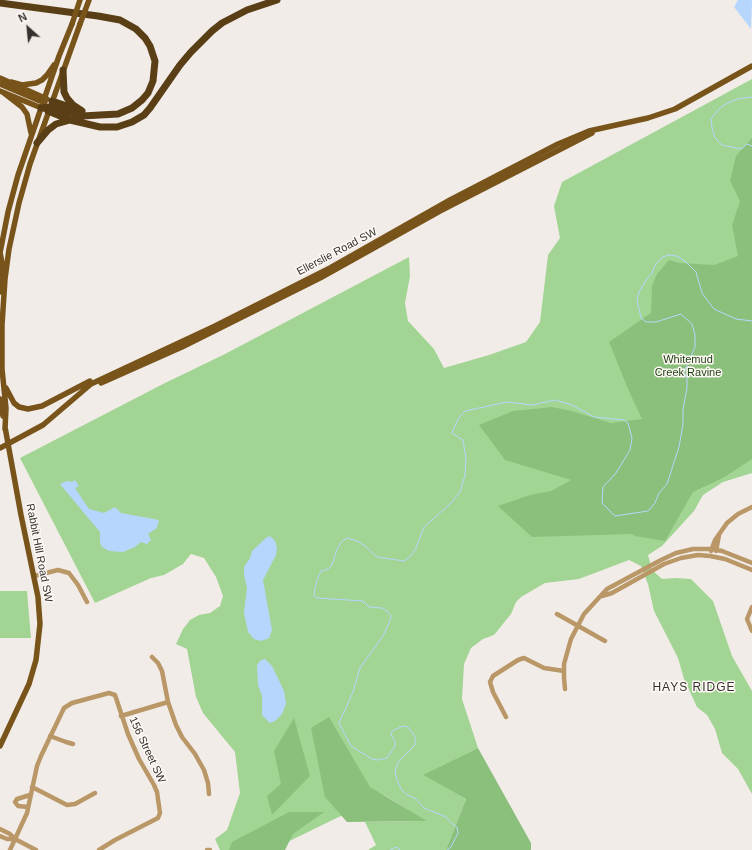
<!DOCTYPE html>
<html>
<head>
<meta charset="utf-8">
<style>
  body { margin:0 }
  #map { position:relative; width:752px; height:850px; overflow:hidden; background:#f2ece8; font-family:Helvetica,sans-serif }
  canvas { display:block }
  .north { position:absolute; left:8px; top:8px; width:40px; height:40px; -webkit-text-stroke:3px #fff9f5; paint-order:stroke; rotate:333deg; font-size:11px; font-weight:700; line-height:16px; text-align:center; color:#33312f }
  .north::after { content:''; display:block; margin:auto; width:14px; height:18px; background:#33312f; clip-path:polygon(50% 0,100% 100%,50% 72%,0 100%) }
</style>
</head>
<body>
<div id="map">
<canvas width="752" height="850"></canvas>
<div class="north">N</div>
</div>
<script>
const c = document.querySelector('canvas').getContext('2d');
c.lineJoin = 'round';
function fill(path, color) {
  c.fillStyle = color;
  c.fill(path, 'evenodd');
}
function toPath(rows) {
  const path = new Path2D();
  for (const r of rows) {
    path.moveTo(r[0], r[1]);
    for (let i = 2; i < r.length; i += 2) path.lineTo(r[i], r[i + 1]);
  }
  return path;
}
function trace(path, color, width, dash) {
  c.strokeStyle = color;
  c.lineWidth = width;
  c.lineCap = dash ? 'butt' : 'round';
  c.setLineDash(dash || []);
  c.stroke(path);
}
function drawText(font, color, halo, rows, align = 'center') {
  c.font = font + ' Helvetica,sans-serif';
  c.lineWidth = 3;
  c.setLineDash([]);
  c.textBaseline = 'middle';
  c.strokeStyle = halo;
  c.fillStyle = color;
  for (const [text, x, y, turn = 0] of rows) {
    c.save();
    c.translate(x, y);
    c.rotate((+turn || 0) * Math.PI / 180);
    c.textAlign = isNaN(turn) ? turn : align;
    if (halo) c.strokeText(text, 0, 0);
    c.fillText(text, 0, 0);
    c.restore();
  }
}
fill(toPath([
  [752,79,752,473,723,482,703,495,694,511,662,546,648,555,652,570,662,579,676,578,691,579,713,601,732,656,752,691,752,794,738,769,722,753,715,729,707,715,697,707,684,679,678,658,654,611,648,584,641,566,629,560,579,579,545,583,521,597,516,602,511,614,494,635,483,639,471,648,464,664,462,699,478,748,424,775,466,799,446,850,368,850,376,845,365,822,426,821,384,795,271,850,220,850,215,839,227,830,240,793,235,752,203,713,196,697,187,649,176,644,183,629,190,620,199,615,210,613,220,606,223,596,216,577,204,558,191,554,183,564,164,575,151,578,95,603,20,458,163,384,225,354,409,257,410,276,405,303,408,321,434,349,444,368,489,355,526,342,540,322,548,255,560,238,554,206,562,182],
  [0,591,27,591,31,638,0,638]
]), '#a2d594');
fill(toPath([
  [752,138,752,459,723,478,693,492,665,541,635,536,632,534,532,537,498,506,530,495,551,491,571,480,505,460,479,425,513,411,552,407,572,411,611,423,642,419,628,389,609,342,651,313,652,286,657,274,669,260,680,263,714,265,738,256,732,225,740,201,730,181,736,156],
  [329,717,370,787,427,821,347,822,325,797,311,728],
  [294,718,310,776,272,815,267,796,281,784,274,751],
  [478,748,531,843,531,850,446,850,466,799,423,775],
  [289,812,324,812,293,834,285,850,229,850,232,842]
]), '#8bc07c');
fill(toPath([
  [738,0,752,0,751,29,734,7],
  [75,480,79,486,75,488,89,509,104,513,115,507,121,513,159,520,157,528,148,534,151,540,147,544,141,542,135,547,123,552,109,551,102,547,100,542,100,532,60,484,67,481,72,482],
  [270,536,275,541,277,548,276,555,263,580,272,630,269,638,261,641,254,639,248,632,244,613,247,588,244,575,244,567,250,558,252,551,266,538],
  [265,659,272,666,284,691,286,704,282,714,275,721,270,723,262,715,262,696,258,685,257,665,261,660]
]), '#b7d6fe');
trace(toPath([
  [752,97,737,99,726,104,719,109,711,119,712,128,715,138,722,145,741,149,747,144,752,146],
  [390,850,396,847,400,850],
  [447,850,451,847,458,833,457,827,451,823,446,817,424,808,416,799,406,794,401,789,397,780,395,772,398,762,414,746,416,738,408,727,403,726,392,731,391,735,395,741,395,746,387,758,378,760,372,759,351,746,339,723,353,692,360,668,383,636,389,623,391,616,387,611,382,608,369,607,363,601,317,598,314,596,315,589,317,580,321,571,328,569,332,565,337,549,342,541,348,538,357,541,365,546,377,557,404,561,411,556,416,548,424,527,450,504,460,492,465,475,466,459,463,440,452,433,458,419,465,411,507,402,532,405,555,400,572,405,594,417,624,420,628,423,632,438,630,450,616,473,603,487,602,503,615,516,648,511,655,503,659,493,667,484,679,447,683,424,683,409,687,388,687,379,684,372,695,347,695,335,692,324,681,314,656,322,646,322,641,318,637,300,639,292,646,280,652,273,655,265,661,258,668,255,677,256,685,261,696,272,702,293,714,309,736,319,752,321]
]), '#b7d6fe', 1);
trace(toPath([
  [711,551,715,540,727,523,738,514,752,507],
  [716,551,719,535],
  [34,576,58,570,69,573,78,585,87,602],
  [602,596,612,593,664,564,681,558,698,555,710,556,725,559,752,570],
  [752,607,747,619,752,631],
  [557,614,605,641],
  [152,657,158,663,162,671,168,702,176,725,182,737,195,754,204,770,208,783,209,794],
  [565,689,564,678,564,664,571,639,584,614,607,589,661,560,676,553,693,549,712,549,722,551,752,563],
  [121,716,168,702],
  [506,717,493,692,490,682,493,676,518,660,524,658,544,668,564,671],
  [50,736,66,742,73,744],
  [32,787,67,805,75,804,95,793],
  [28,807,18,806,15,802,17,799,30,795],
  [0,829,10,834,15,839,36,850],
  [0,836,7,839,15,839],
  [10,850,27,813,37,766,41,756,64,708,72,703,109,693,115,695,128,734,139,759,154,785,157,792,160,813,158,818,115,840,99,850],
  [207,850,210,850]
]), '#b99767', 4.5);
trace(toPath([
  [0,78,47,99],
  [11,82,22,85,36,83,42,80,47,75,54,65],
  [0,84,40,101,45,102],
  [0,91,44,109],
  [4,93,22,107,27,114,31,133],
  [0,253,8,212,18,175,59,56,72,24],
  [0,292,2,263,0,252],
  [101,383,182,347,320,278,440,211,592,133],
  [6,388,14,403,19,407,28,409,42,406,90,381],
  [0,399,3,416],
  [5,429,6,408,2,369,2,325,5,279,9,249,19,203,30,164,80,24],
  [0,448,43,425,91,384,215,326,330,268,450,200,558,144,589,131,648,118,675,109,752,66],
  [0,746,29,684,36,660,40,624,38,597,21,515,5,427]
]), '#78541a', 5.5);
trace(toPath([
  [0,3,98,16,120,20,136,29,145,38,150,46,155,61,153,81,148,93,142,100,132,108,118,114,82,116,50,107,41,108],
  [63,70,64,92,67,98,73,105,82,111],
  [52,101,73,108],
  [48,111,70,120,100,127,117,127,132,122,144,115,150,108,180,65,191,52,212,31,222,23,247,10,277,0],
  [37,143,48,130,56,124,70,120]
]), '#5a3f16', 7);
trace(toPath([
  [72,24,80,0],
  [80,24,89,0]
]), '#78541a', 5.5);
drawText('11px', '#33312f', '#fff9f5', [
  ["Ellerslie Road SW",337,252,-28],
  ["Rabbit Hill Road SW",39,553,79],
  ["156 Street SW",147,750,65]
]);
drawText('11px', '#193c0e', '#fff9f5', [
  ["Whitemud",688,360],
  ["Creek Ravine",688,373]
]);
c.letterSpacing = '1px';
drawText('12px', '#36322f', '#fff9f5', [
  ["HAYS RIDGE",694,688]
]);
c.letterSpacing = '0px';
</script>
</body>
</html>
